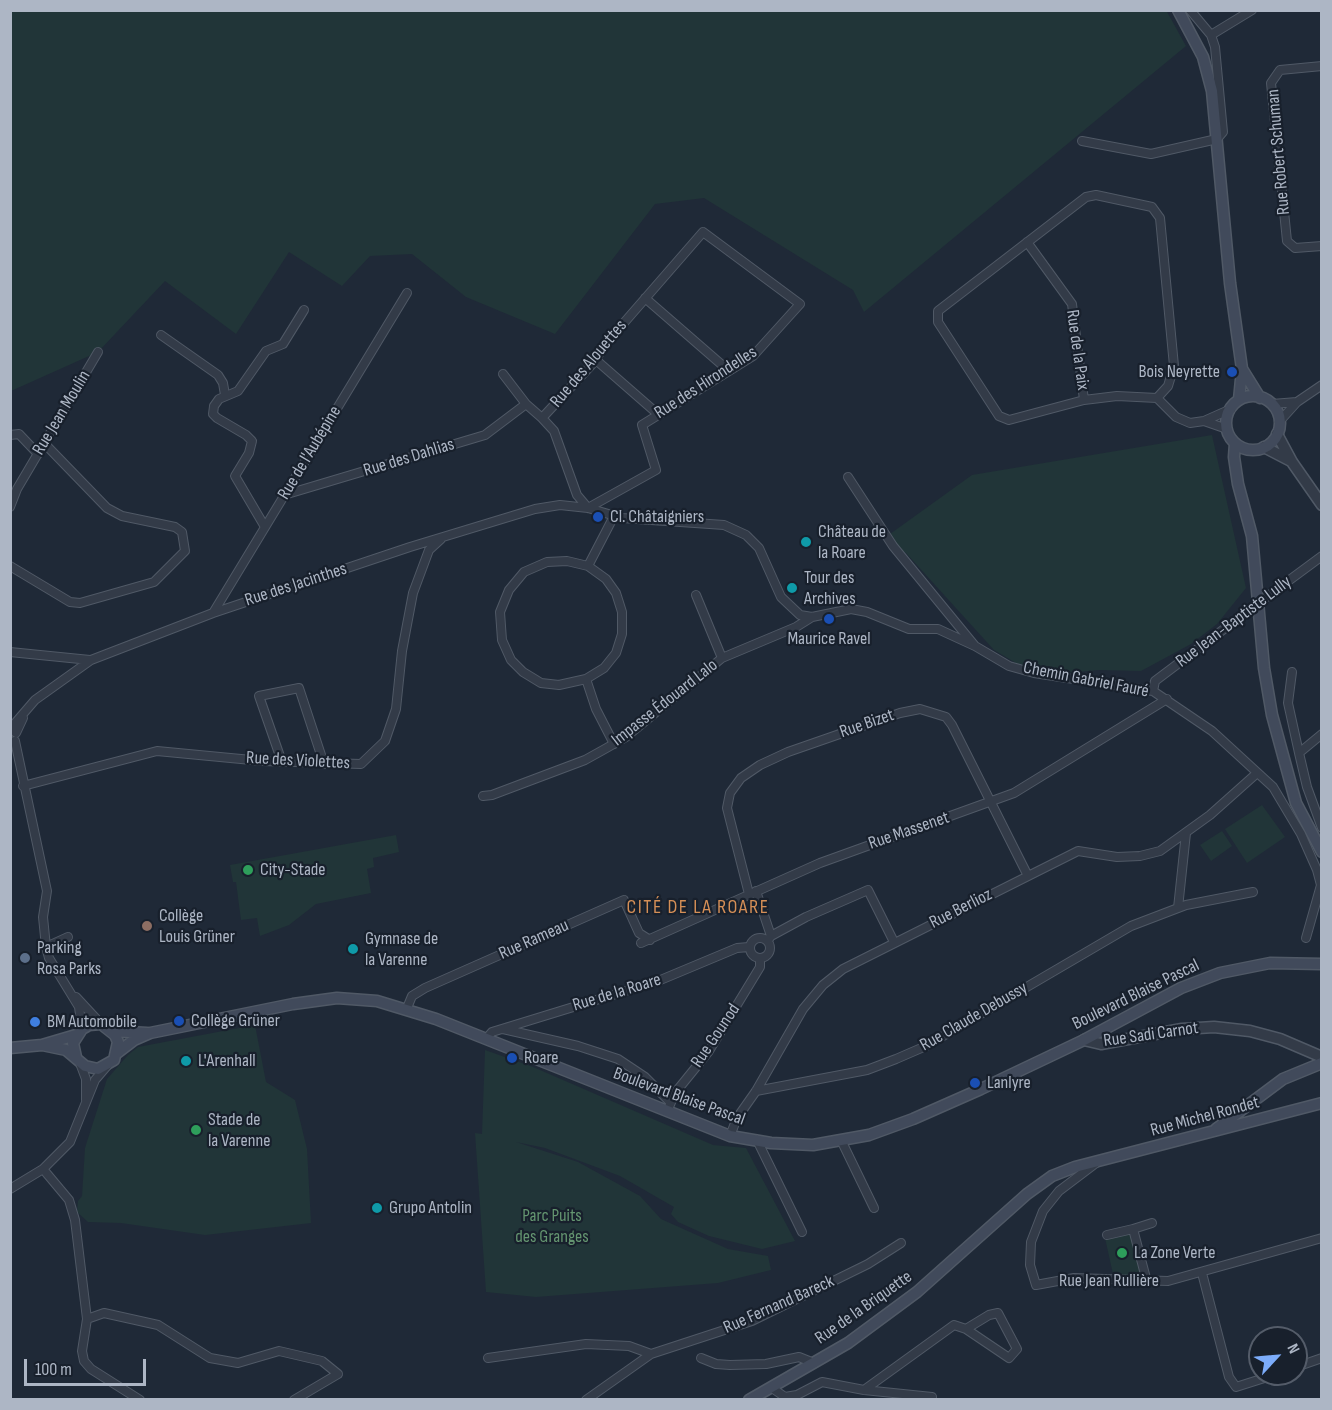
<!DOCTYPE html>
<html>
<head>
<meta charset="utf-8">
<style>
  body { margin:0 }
  #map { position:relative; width:1332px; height:1410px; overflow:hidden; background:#1f2937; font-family:"Sofia Sans Condensed",sans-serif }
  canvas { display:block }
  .frame { position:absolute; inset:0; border:12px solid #adb6c5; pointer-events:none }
  .north { position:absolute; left:1248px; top:1326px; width:60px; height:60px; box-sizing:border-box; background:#18202c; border:2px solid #545c69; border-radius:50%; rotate:64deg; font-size:16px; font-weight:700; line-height:24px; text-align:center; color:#adb6c5 }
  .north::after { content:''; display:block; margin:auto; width:21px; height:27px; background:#7cacfa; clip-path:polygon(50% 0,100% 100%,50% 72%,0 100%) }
  .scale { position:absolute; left:24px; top:1359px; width:122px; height:27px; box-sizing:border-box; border:3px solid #adb6c5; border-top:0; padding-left:8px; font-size:18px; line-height:21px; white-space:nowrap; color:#adb6c5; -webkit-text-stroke:4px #18202c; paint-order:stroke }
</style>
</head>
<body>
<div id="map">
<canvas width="1332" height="1410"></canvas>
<div class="frame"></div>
<div class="north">N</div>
<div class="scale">100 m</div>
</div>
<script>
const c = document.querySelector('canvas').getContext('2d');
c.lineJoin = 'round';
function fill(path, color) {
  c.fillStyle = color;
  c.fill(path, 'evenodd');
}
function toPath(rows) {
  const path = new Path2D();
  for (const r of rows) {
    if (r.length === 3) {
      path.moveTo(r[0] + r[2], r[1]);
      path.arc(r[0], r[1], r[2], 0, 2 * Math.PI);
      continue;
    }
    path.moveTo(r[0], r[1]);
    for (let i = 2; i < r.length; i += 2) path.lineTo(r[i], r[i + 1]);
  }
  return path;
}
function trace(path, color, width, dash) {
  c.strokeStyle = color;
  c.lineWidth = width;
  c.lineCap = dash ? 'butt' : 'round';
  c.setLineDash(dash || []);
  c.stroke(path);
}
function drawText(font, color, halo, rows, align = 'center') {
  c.font = font + ' "Sofia Sans Condensed",sans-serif';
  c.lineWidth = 4.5;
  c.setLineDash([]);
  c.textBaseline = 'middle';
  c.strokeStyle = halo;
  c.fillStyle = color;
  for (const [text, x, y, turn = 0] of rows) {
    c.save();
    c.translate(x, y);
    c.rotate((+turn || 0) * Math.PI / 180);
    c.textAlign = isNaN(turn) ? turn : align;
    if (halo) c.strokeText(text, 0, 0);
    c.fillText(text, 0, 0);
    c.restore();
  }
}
fill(toPath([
  [1166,10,1186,46,864,312,853,290,704,198,655,204,555,334,466,297,412,254,370,256,342,286,289,252,236,334,165,281,98,352,11,391,10,11],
  [1212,435,1246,588,1217,624,1191,644,1141,671,1098,670,1038,676,994,650,906,553,886,541,890,534,972,475],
  [1262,805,1285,837,1247,863,1225,829],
  [1222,831,1232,846,1211,861,1200,845],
  [396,835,399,852,373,858,374,867,367,869,371,893,316,904,289,925,260,936,257,918,241,920,236,882,233,882,230,865],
  [255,1025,266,1082,295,1100,307,1149,311,1223,205,1235,121,1223,88,1222,77,1212,78,1201,82,1196,85,1148,107,1079,128,1055,138,1047],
  [485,1050,533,1067,713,1145,746,1148,795,1241,762,1249,709,1236,678,1222,671,1214,674,1207,620,1176,545,1148,516,1142,578,1162,640,1196,661,1219,728,1249,768,1256,771,1270,718,1283,536,1297,486,1292,475,1133,482,1134],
  [1132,1232,1141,1275,1138,1278,1113,1274,1105,1238,1107,1235]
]), '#213538');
const minor = toPath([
  [1211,35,1252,10],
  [1322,66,1280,70,1271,83,1287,241,1295,248,1322,246],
  [1082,141,1151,154,1217,139,1223,132,1215,47,1211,35,1190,10],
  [703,232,800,304,753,356,642,425,656,470,588,508,577,495,554,431,542,418,596,360,602,348,703,232],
  [1027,242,1072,304,1084,400],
  [645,298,729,371],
  [161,335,218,375,223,383,225,395],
  [596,360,659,415],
  [503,374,526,404,542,418],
  [1157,398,1168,386,1174,366,1160,218,1152,207,1096,195,1086,197,938,311,938,322,999,416,1009,420,1084,400,1117,396,1157,398,1176,417,1190,423,1204,421,1231,409],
  [1272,404,1297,402],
  [1204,421,1227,429],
  [1279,422,1297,402,1322,385],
  [10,435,19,434,38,454],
  [848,477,893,546,975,646,1009,666,1034,673,1153,691,1212,731,1273,787,1301,834,1317,870,1321,885,1306,938],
  [284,495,485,435,526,404],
  [10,507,17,489,98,352],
  [265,527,235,476,249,453,252,441,246,435,217,418,213,414,214,406,219,399,238,391,266,351,283,344,304,310],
  [10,566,70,602,80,603,154,582,185,551,182,532,175,527,122,516,107,508,44,443],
  [588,566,606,579,616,593,622,612,622,634,616,653,604,668,586,679,596,709,614,744],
  [1276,590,1322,556],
  [696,595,722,658],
  [213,613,407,293],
  [10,652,90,660],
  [1292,672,1288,703,1299,753],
  [586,679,559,685,541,683,523,672,511,660,502,640,500,612,509,590,524,572,547,562,567,561,588,566,614,516],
  [1153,691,1155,681,1240,617],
  [10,729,35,700,91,660,213,613,410,547,535,509,560,505,588,508,622,518,724,525,746,535,759,548,781,597,800,615,812,617,851,609,867,612,909,629,938,629,975,646],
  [16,733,23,718],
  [1322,734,1299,753,1307,787,1322,828],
  [15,741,47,891,43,917,46,947,49,958,79,1007,82,1029],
  [282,762,259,696,299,688,324,764],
  [23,786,157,751,262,761,361,764,385,741,396,709,402,651,413,593,429,550,441,539],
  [483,796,492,795,585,760,603,750,626,737,722,658,796,627,812,617],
  [756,891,771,936],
  [749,894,727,808,730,793,741,778,760,765,788,752,900,713,920,709,946,717,952,725,1028,876],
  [1178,908,1186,833],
  [760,948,10],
  [768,940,771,936,806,917,868,890,894,942],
  [641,943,820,863,1014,793,1167,699],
  [46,947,68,937],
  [76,997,101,1024],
  [407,1008,412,996,425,988,624,900,639,933,650,940],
  [503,1029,578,1046,618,1059,645,1077,670,1102],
  [486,1039,492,1032,658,981,737,948,749,947],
  [80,1063,86,1079,86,1100],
  [756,1091,867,1070,896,1059,926,1046,1131,926,1186,905,1253,892],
  [669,1107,675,1093,709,1051,760,967,760,958],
  [730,1136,737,1118,756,1091,803,1009,823,985,843,969,1078,851,1117,857,1140,856,1160,851,1210,815,1256,774],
  [757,1140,802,1232],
  [842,1142,874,1208],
  [1096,1163,1059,1191,1043,1211,1031,1242,1030,1265,1036,1285,1074,1278,1168,1281,1322,1238],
  [43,1169,69,1200,75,1220,87,1319,82,1351,84,1361,91,1369,140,1400],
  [10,1189,43,1169,70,1142,95,1080,107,1066],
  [1133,1229,1152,1223],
  [1107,1235,1133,1229,1147,1282],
  [1202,1273,1229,1377,1236,1387,1277,1374],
  [87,1319,104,1313,158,1325,210,1358,238,1363,279,1351,322,1361,338,1374,294,1400],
  [651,1354,752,1321,868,1264,901,1243],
  [488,1358,586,1344,629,1346,651,1354,586,1400],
  [701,1358,716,1364,730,1365,766,1364,799,1357,814,1363],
  [1296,1367,1322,1358],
  [772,1388,785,1397,797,1395,822,1382,864,1390,932,1397,931,1400],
  [864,1390,954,1325,966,1329,1009,1358,1017,1349,998,1313,989,1315,966,1329]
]);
const tertiary = toPath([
  [1277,434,1292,462,1322,505],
  [1264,447,1291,461],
  [1084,1040,1101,1044,1182,1029,1214,1027,1250,1031,1280,1039,1322,1057]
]);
const secondary = toPath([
  [1178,10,1203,57,1212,91,1230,283,1242,369,1239,400],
  [1242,369,1260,398],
  [1253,423,27],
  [1235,443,1234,457,1238,484,1252,536,1264,668,1272,715,1296,803,1322,852],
  [112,1031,147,1033],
  [42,1045,66,1050,85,1066,98,1069,114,1060,118,1042,115,1035,101,1024,89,1025,82,1029,73,1043,76,1057],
  [10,1048,42,1045,76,1035],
  [117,1053,134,1040,150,1033,293,1004,337,998,377,1001,436,1019,730,1136,771,1143,813,1145,869,1135,913,1119,981,1089,1084,1040,1181,988,1220,973,1270,963,1322,964],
  [1216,1129,1283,1079,1322,1063],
  [749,1400,848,1343,917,1292,1027,1194,1052,1176,1075,1167,1322,1103]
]);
trace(minor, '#505966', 10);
trace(tertiary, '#505966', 13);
trace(secondary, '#505966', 13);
trace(minor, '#333b48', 8);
trace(tertiary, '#333b48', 10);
trace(secondary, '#414a5b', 10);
const minorBridge = toPath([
  [1240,617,1276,590]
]);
trace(minorBridge, '#505966', 10, []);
trace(minorBridge, '#333b48', 8);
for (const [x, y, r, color] of [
  [1232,372,6,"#1a4fb4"],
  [598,517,6,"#1a4fb4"],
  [806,542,6,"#0f9aa8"],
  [792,588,6,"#0f9aa8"],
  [829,619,6,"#1a4fb4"],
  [248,870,6,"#2e9e5b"],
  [147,926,6,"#8d6e63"],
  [353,949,6,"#0f9aa8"],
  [25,958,6,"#5c6f8a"],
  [179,1021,6,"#1a4fb4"],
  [35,1022,6,"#3f7fe0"],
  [512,1058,6,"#1a4fb4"],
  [186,1061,6,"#0f9aa8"],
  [975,1083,6,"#1a4fb4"],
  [196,1130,6,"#2e9e5b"],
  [377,1208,6,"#0f9aa8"],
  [1122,1253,6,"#2e9e5b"]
]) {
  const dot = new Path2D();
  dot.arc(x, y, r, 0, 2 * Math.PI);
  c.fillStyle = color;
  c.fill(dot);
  trace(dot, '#18202c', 2);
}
drawText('18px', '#adb6c5', '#18202c', [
  ["Rue Robert Schuman",1279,152,-95],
  ["Rue de la Paix",1077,350,82],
  ["Rue des Alouettes",589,364,-50],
  ["Rue des Hirondelles",706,383,-33],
  ["Rue Jean Moulin",62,413,-59],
  ["Rue de l'Aubépine",310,453,-59],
  ["Rue des Dahlias",409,458,-17],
  ["Rue des Jacinthes",296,585,-18],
  ["Rue Jean-Baptiste Lully",1234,622,-37],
  ["Chemin Gabriel Fauré",1086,680,11],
  ["Impasse Édouard Lalo",665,703,-38],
  ["Rue Bizet",867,724,-19],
  ["Rue des Violettes",298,761,3],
  ["Rue Massenet",909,831,-19],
  ["Rue Berlioz",961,909,-27],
  ["Rue Rameau",534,940,-24],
  ["Rue de la Roare",617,993,-17],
  ["Boulevard Blaise Pascal",1136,995,-26],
  ["Rue Claude Debussy",974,1017,-30],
  ["Rue Sadi Carnot",1151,1035,-8],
  ["Rue Gounod",716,1036,-56],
  ["Boulevard Blaise Pascal",679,1097,20],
  ["Rue Michel Rondet",1205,1117,-15],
  ["Rue Jean Rullière",1109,1281],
  ["Rue Fernand Bareck",779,1305,-24],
  ["Rue de la Briquette",864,1308,-35]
]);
drawText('18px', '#adb6c5', '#18202c', [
  ["Bois Neyrette",1220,372,"right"],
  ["Cl. Châtaigniers",610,517],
  ["Château de",818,532],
  ["la Roare",818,553],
  ["Tour des",804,578],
  ["Archives",804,599],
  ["Maurice Ravel",829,639,"center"],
  ["City-Stade",260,870],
  ["Collège",159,916],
  ["Louis Grüner",159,937],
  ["Gymnase de",365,939],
  ["la Varenne",365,960],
  ["Parking",37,948],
  ["Rosa Parks",37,969],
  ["Collège Grüner",191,1021],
  ["BM Automobile",47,1022],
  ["Roare",524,1058],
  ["L'Arenhall",198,1061],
  ["Lanlyre",987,1083],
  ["Stade de",208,1120],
  ["la Varenne",208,1141],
  ["Grupo Antolin",389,1208],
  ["La Zone Verte",1134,1253]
], 'left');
drawText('18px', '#649570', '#18202c', [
  ["Parc Puits",552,1216],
  ["des Granges",552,1237]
]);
c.letterSpacing = '1.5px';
drawText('20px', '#d58f57', '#18202c', [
  ["CITÉ DE LA ROARE",698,908]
]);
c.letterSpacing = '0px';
</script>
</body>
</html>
